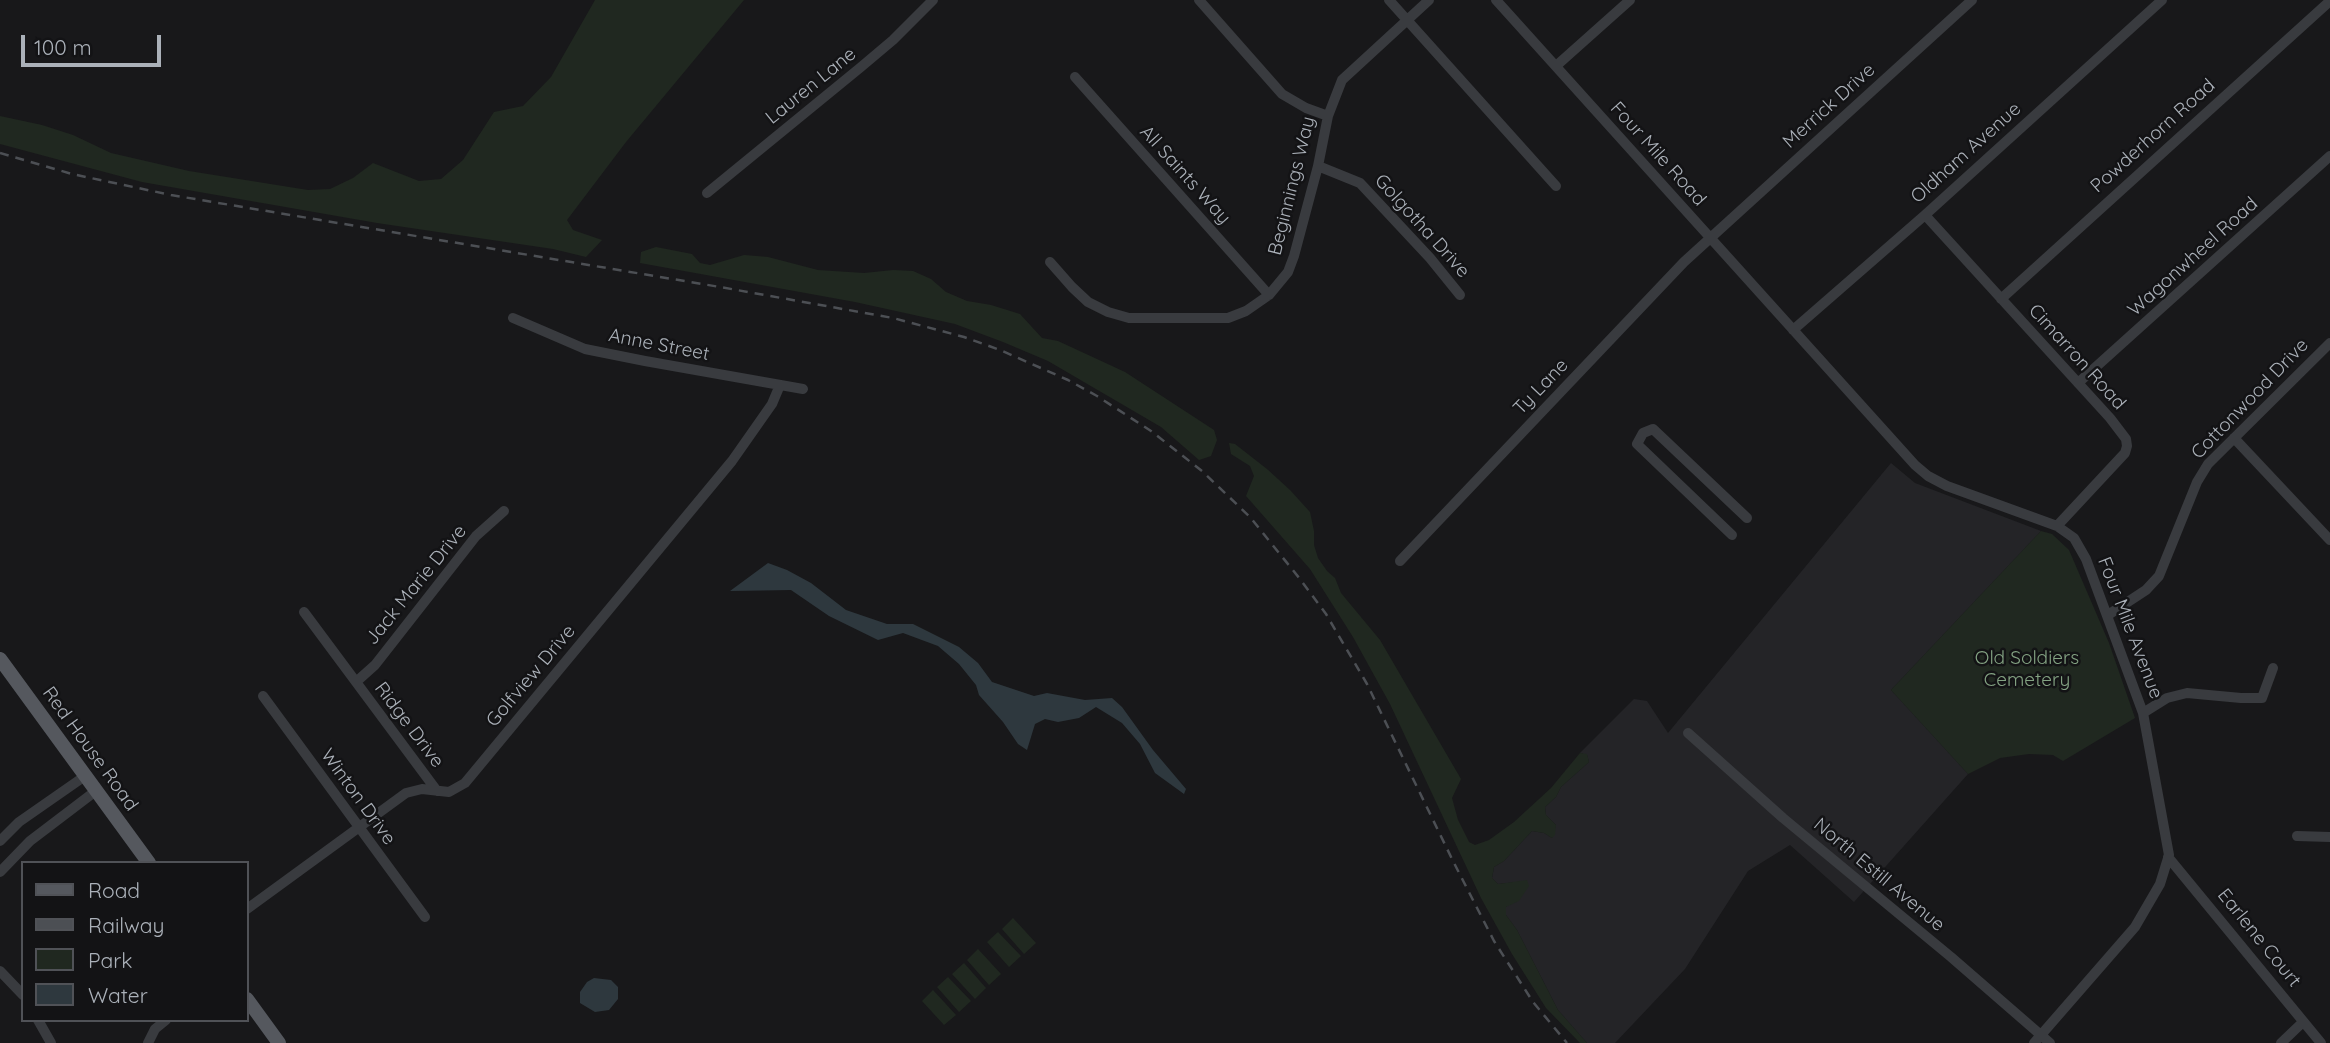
<!DOCTYPE html>
<html>
<head>
<meta charset="utf-8">
<style>
  body { margin:0 }
  #map { position:relative; width:2330px; height:1043px; overflow:hidden; background:#18181a; font-family:Quicksand,sans-serif }
  canvas { display:block }
  .legend { position:absolute; left:21px; top:861px; width:228px; height:161px; box-sizing:border-box; background:#131315; border:2px solid #505257; margin:0; padding:9px 12px; list-style:none; font-size:21px; color:#abb1b9 }
  .legend li { display:flex; align-items:center; gap:14px; height:35px }
  .legend b { width:35px; border:2px solid #505257 }
  .scale { position:absolute; left:21px; top:35px; width:140px; height:32px; box-sizing:border-box; border:4px solid #abb1b9; border-top:0; padding-left:9px; font-size:21px; line-height:24px; white-space:nowrap; color:#abb1b9; -webkit-text-stroke:5px #131315; paint-order:stroke }
</style>
</head>
<body>
<div id="map">
<canvas width="2330" height="1043"></canvas>
<ul class="legend">
<li><b style="height:9px;background:#55585e"></b>Road</li>
<li><b style="height:9px;background:#4c4f54"></b>Railway</li>
<li><b style="height:19px;background:#202820"></b>Park</li>
<li><b style="height:19px;background:#2e383e"></b>Water</li>
</ul>
<div class="scale">100 m</div>
</div>
<script>
const c = document.querySelector('canvas').getContext('2d');
c.lineJoin = 'round';
function fill(path, color) {
  c.fillStyle = color;
  c.fill(path, 'evenodd');
}
function toPath(rows) {
  const path = new Path2D();
  for (const r of rows) {
    path.moveTo(r[0], r[1]);
    for (let i = 2; i < r.length; i += 2) path.lineTo(r[i], r[i + 1]);
  }
  return path;
}
function trace(path, color, width, dash) {
  c.strokeStyle = color;
  c.lineWidth = width;
  c.lineCap = dash ? 'butt' : 'round';
  c.setLineDash(dash || []);
  c.stroke(path);
}
function drawText(font, color, halo, rows, align = 'center') {
  c.font = font + ' Quicksand,sans-serif';
  c.lineWidth = 5;
  c.setLineDash([]);
  c.textBaseline = 'middle';
  c.strokeStyle = halo;
  c.fillStyle = color;
  for (const [text, x, y, turn = 0] of rows) {
    c.save();
    c.translate(x, y);
    c.rotate((+turn || 0) * Math.PI / 180);
    c.textAlign = isNaN(turn) ? turn : align;
    if (halo) c.strokeText(text, 0, 0);
    c.fillText(text, 0, 0);
    c.restore();
  }
}
fill(toPath([
  [1891,463,1915,483,2041,531,1891,690,1968,774,1854,902,1790,845,1748,871,1685,969,1615,1043,1587,1043,1558,1010,1517,930,1506,915,1506,907,1527,881,1498,884,1492,878,1494,867,1504,861,1532,831,1544,833,1552,838,1556,825,1546,815,1545,807,1556,797,1561,787,1589,762,1587,755,1580,753,1634,699,1647,701,1668,733]
]), '#242427');
fill(toPath([
  [595,0,744,0,626,142,567,220,573,230,602,240,586,257,553,249,377,223,142,182,0,144,0,116,42,125,73,135,111,153,189,171,308,190,330,189,353,178,373,163,419,181,441,179,463,160,494,112,523,106,551,77],
  [656,247,692,254,700,263,710,265,744,255,768,257,818,270,864,273,893,270,913,271,931,279,946,292,967,301,991,305,1020,314,1042,338,1058,341,1125,372,1214,430,1217,440,1211,456,1199,460,1161,427,1048,361,1003,342,955,324,855,302,640,263,641,252],
  [1229,443,1235,444,1267,469,1290,490,1310,512,1314,531,1314,545,1318,558,1327,571,1335,578,1341,593,1380,640,1461,779,1452,798,1458,820,1469,842,1475,845,1489,840,1514,822,1551,788,1580,753,1587,754,1589,762,1561,787,1556,797,1545,807,1546,815,1556,825,1555,835,1552,838,1544,833,1532,831,1504,861,1494,867,1492,878,1498,884,1527,880,1529,886,1519,901,1506,907,1506,915,1517,930,1558,1010,1587,1043,1580,1043,1546,1008,1512,954,1481,898,1390,704,1353,637,1310,569,1246,496,1254,476,1250,466,1231,454],
  [2041,531,2052,534,2069,550,2109,643,2135,718,2063,761,2053,755,2029,754,2000,758,1968,774,1891,690],
  [1013,918,1036,943,1024,954,1002,929],
  [998,932,1021,956,1009,967,987,942],
  [978,949,1001,974,989,985,967,960],
  [964,963,986,988,975,999,952,974],
  [948,977,971,1001,959,1012,937,987],
  [933,990,956,1015,944,1025,922,1001]
]), '#202820');
fill(toPath([
  [768,563,787,570,811,583,846,610,887,624,913,624,959,647,978,663,992,682,1034,696,1047,693,1085,700,1112,698,1122,707,1153,750,1186,789,1184,794,1155,773,1140,744,1122,723,1096,707,1079,718,1058,722,1045,719,1035,724,1027,750,1018,744,1003,722,979,695,976,685,959,664,938,646,903,633,878,640,829,616,791,590,730,591],
  [594,978,611,980,618,987,618,999,609,1010,595,1012,580,1003,580,992,587,982]
]), '#2e383e');
trace(toPath([
  [1199,0,1282,94,1306,108,1328,116],
  [1389,0,1556,186],
  [1496,0,1915,465,1928,476,1947,486,2057,526,2074,538,2086,559,2143,713,2169,855,2160,884,2135,927,2034,1043],
  [1556,66,1630,0],
  [1075,77,1269,295],
  [1318,166,1360,183,1430,258,1460,295],
  [707,193,861,67,893,40,933,0],
  [1925,215,2110,418,2126,439,2127,446,2125,453,2057,526],
  [1050,262,1072,287,1088,302,1108,312,1129,318,1228,318,1246,311,1269,295,1288,272,1294,256,1318,166,1328,116,1342,80,1429,0],
  [2001,299,2330,1],
  [513,318,585,349,645,361,803,389],
  [1793,330,1925,215,2162,0],
  [2078,383,2330,156],
  [2234,438,2330,540],
  [1732,535,1637,444,1643,433,1653,429,1747,518],
  [1400,561,1684,262,1972,0],
  [304,612,437,791],
  [2108,615,2146,590,2159,576,2197,482,2208,464,2330,343],
  [356,682,375,665,476,536,504,511],
  [263,696,425,917],
  [2143,713,2167,698,2187,693,2241,698,2262,698,2273,668],
  [1688,733,1783,818,1951,957,2050,1043],
  [2297,836,2330,837],
  [0,841,19,822,85,776],
  [2168,857,2321,1043],
  [0,872,30,841,97,790],
  [247,909,406,793,422,789,449,792,465,783,732,461,772,404,780,385],
  [0,971,23,995],
  [38,1020,51,1043],
  [148,1043,155,1029,166,1020],
  [2281,1043,2303,1022]
]), '#393b3f', 10);
trace(toPath([
  [0,659,149,863],
  [247,999,279,1043]
]), '#55585e', 14);
trace(toPath([
  [0,153,72,174,171,195,720,287,893,318,964,337,1000,350,1068,380,1097,396,1151,431,1202,471,1250,517,1300,579,1326,614,1367,684,1453,861,1494,941,1533,1002,1567,1043]
]), '#4c4f54', 2.5, [9, 7]);
drawText('19px', '#abb1b9', '#131315', [
  ["Lauren Lane",811,86,-39],
  ["Merrick Drive",1829,106,-42],
  ["Powderhorn Road",2153,136,-42],
  ["Oldham Avenue",1966,153,-42],
  ["Four Mile Road",1658,154,48],
  ["All Saints Way",1185,175,48],
  ["Beginnings Way",1292,186,-76],
  ["Golgotha Drive",1422,226,48],
  ["Wagonwheel Road",2193,257,-42],
  ["Anne Street",659,345,11],
  ["Cimarron Road",2077,357,48],
  ["Ty Lane",1541,387,-46],
  ["Cottonwood Drive",2250,399,-46],
  ["Jack Marie Drive",416,585,-51],
  ["Four Mile Avenue",2130,628,69],
  ["Golfview Drive",531,676,-50],
  ["Ridge Drive",409,725,53],
  ["Red House Road",90,749,54],
  ["Winton Drive",358,797,54],
  ["North Estill Avenue",1879,875,40],
  ["Earlene Court",2259,938,51]
]);
drawText('19px', '#84a383', '#131315', [
  ["Old Soldiers",2027,658],
  ["Cemetery",2027,680]
]);
</script>
</body>
</html>
